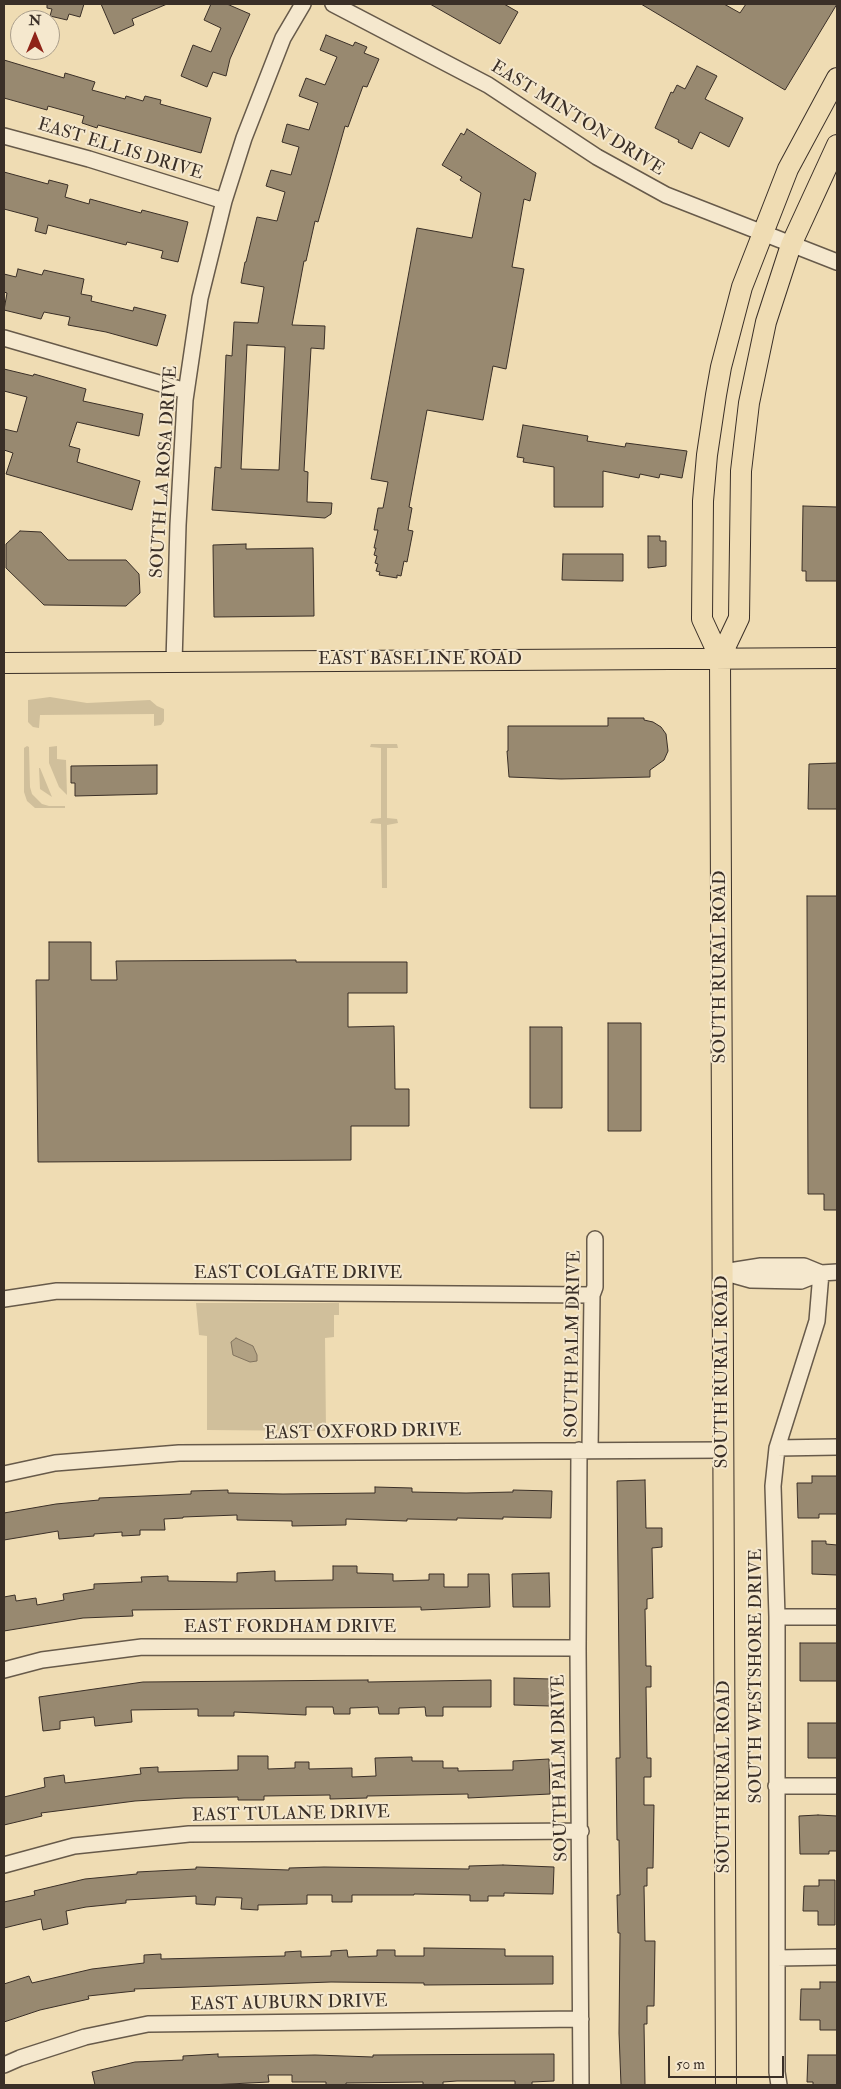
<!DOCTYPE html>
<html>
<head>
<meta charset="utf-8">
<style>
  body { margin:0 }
  #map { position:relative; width:841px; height:2089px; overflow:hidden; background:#efdcb3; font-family:"IM FELL Double Pica",serif }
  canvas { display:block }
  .frame { position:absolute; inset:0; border:5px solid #3a2f27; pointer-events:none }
  .north { position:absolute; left:10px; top:10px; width:50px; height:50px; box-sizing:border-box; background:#f5e8ce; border:1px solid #aa9e8b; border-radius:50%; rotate:0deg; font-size:14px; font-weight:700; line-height:20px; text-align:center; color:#3a2f27 }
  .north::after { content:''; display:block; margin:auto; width:18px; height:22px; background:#8f2418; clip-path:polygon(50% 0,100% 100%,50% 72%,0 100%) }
  .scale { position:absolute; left:668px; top:2056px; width:116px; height:22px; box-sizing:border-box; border:2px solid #3a2f27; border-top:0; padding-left:6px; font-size:15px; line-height:18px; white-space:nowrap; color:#3a2f27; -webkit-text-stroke:4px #f5e8ce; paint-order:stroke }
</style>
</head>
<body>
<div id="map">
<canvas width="841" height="2089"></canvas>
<div class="frame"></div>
<div class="north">N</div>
<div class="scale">50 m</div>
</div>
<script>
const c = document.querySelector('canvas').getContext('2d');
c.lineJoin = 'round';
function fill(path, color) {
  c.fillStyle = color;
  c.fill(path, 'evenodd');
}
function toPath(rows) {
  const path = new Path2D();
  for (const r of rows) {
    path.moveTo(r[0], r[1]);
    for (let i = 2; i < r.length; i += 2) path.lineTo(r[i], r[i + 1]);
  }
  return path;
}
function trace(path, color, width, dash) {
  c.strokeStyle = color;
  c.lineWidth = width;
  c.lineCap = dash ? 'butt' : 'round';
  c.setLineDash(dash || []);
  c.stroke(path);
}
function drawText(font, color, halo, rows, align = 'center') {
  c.font = font + ' "IM FELL Double Pica",serif';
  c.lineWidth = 4;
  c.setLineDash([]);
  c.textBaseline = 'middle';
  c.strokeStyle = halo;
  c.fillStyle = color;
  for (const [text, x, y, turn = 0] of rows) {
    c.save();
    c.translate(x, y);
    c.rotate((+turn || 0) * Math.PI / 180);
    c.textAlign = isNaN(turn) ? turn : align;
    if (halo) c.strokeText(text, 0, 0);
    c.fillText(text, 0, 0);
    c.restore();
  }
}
fill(toPath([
  [50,697,87,703,150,700,157,706,164,709,164,721,161,725,154,726,154,714,40,715,39,728,33,727,28,722,28,700],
  [371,744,397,744,398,748,387,748,387,818,397,819,398,823,387,825,387,888,382,888,381,824,370,823,372,819,381,818,381,748,370,747],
  [27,746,29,747,30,787,32,794,42,804,49,806,65,806,65,808,35,808,27,801,24,792,24,748],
  [57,746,57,759,66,760,67,795,59,787,49,763,49,747],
  [39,768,40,768,52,797,40,789],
  [196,1303,339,1303,339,1315,334,1315,334,1337,325,1338,326,1431,207,1430,207,1336,199,1335]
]), '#d0bf9b');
const water = toPath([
  [236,1338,253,1346,257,1355,257,1361,250,1362,233,1355,231,1342,236,1338]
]);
fill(water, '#b1a183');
trace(water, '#81735e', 1);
const building = toPath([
  [47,4,84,4,80,17,69,14,67,20,50,16,52,9,47,8,47,4],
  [101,4,167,4,132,19,134,25,114,34,101,4],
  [211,4,227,4,250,14,230,59,226,76,213,72,207,87,181,76,193,45,211,52,221,28,204,20,211,4],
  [430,4,504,4,518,12,500,44,430,4],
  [641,4,724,4,740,13,746,4,837,4,785,90,641,4],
  [326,35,353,46,355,42,367,47,364,53,379,59,367,87,363,86,348,127,345,126,318,222,315,221,306,261,304,261,292,325,325,326,324,349,311,348,304,471,308,472,307,502,332,503,331,514,325,518,212,510,215,467,221,468,226,355,232,356,234,322,258,323,264,287,241,283,245,262,246,262,257,217,277,221,285,192,266,186,271,170,291,175,299,147,282,142,287,124,309,130,318,103,299,96,306,78,325,85,337,57,320,50,326,35],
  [247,345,285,347,279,470,241,469,247,345],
  [4,60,64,78,65,73,95,82,92,90,125,99,126,96,143,101,145,96,161,100,160,104,211,118,201,153,98,125,97,128,82,123,84,116,48,106,47,110,4,98,4,60],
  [697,66,717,76,705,99,743,118,729,147,700,132,692,149,678,142,679,140,655,128,671,92,673,93,677,85,685,89,697,66],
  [467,129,536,173,530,201,524,199,512,267,524,269,506,369,493,366,483,420,427,410,409,507,412,508,408,530,413,531,407,562,404,561,401,576,397,575,397,578,379,575,380,572,376,571,378,564,375,563,377,556,374,555,376,548,374,548,378,530,374,530,378,508,383,508,388,482,371,479,417,228,472,238,481,193,460,180,462,177,442,165,461,133,464,135,467,129],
  [4,172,48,184,49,180,68,185,65,197,89,204,90,199,141,213,142,210,188,222,178,262,161,258,163,251,127,242,126,245,48,225,46,234,35,231,38,218,4,209,4,172],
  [18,269,42,275,44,270,84,279,81,294,92,296,91,301,133,311,134,307,166,315,157,346,106,332,68,325,70,317,44,312,41,319,4,310,7,293,4,292,4,274,16,277,18,269],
  [4,369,33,376,34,374,86,389,83,401,143,414,139,436,77,422,69,446,80,449,77,462,140,481,132,510,6,474,13,453,4,450,4,429,17,432,27,397,4,391,4,369],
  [523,425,588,436,587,441,625,447,626,443,687,451,682,478,660,474,659,478,640,474,639,478,603,471,603,507,554,507,554,467,523,462,524,458,517,457,523,425],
  [803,506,837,507,837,581,806,581,806,571,802,571,803,506],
  [20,531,41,532,68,560,126,560,139,574,140,593,126,606,44,605,6,568,6,544,20,531],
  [648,536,660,536,660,541,666,541,666,566,648,568,648,536],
  [246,544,246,549,313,548,314,616,214,617,213,545,246,544],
  [563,554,623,554,623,581,562,580,563,554],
  [608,718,644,718,644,720,653,722,661,727,666,734,668,751,664,760,650,770,650,777,561,779,509,777,507,751,508,751,508,726,608,726,608,718],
  [837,763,837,809,808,809,809,764,837,763],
  [157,765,157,794,75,796,75,783,71,783,71,766,157,765],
  [807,896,837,896,837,1210,824,1210,824,1194,808,1194,807,896],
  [49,942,91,942,91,980,117,980,116,961,296,960,296,962,407,962,407,993,348,993,348,1027,394,1026,395,1089,409,1089,409,1126,351,1126,351,1160,38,1162,36,980,49,980,49,942],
  [608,1023,641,1023,641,1131,608,1131,608,1023],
  [530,1027,562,1027,562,1108,530,1108,530,1027],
  [812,1476,837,1476,837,1514,819,1514,819,1518,798,1518,797,1483,812,1483,812,1476],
  [645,1480,646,1528,662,1528,662,1547,652,1548,653,1598,647,1599,647,1609,645,1609,646,1666,651,1666,651,1687,646,1687,647,1758,651,1758,651,1777,644,1777,644,1805,654,1805,653,1868,647,1868,647,1886,644,1886,645,1941,655,1941,654,2006,647,2006,647,2024,644,2024,645,2085,621,2085,619,2033,620,1933,618,1933,617,1895,620,1895,619,1840,617,1840,616,1758,620,1758,617,1481,645,1480],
  [375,1487,412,1488,412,1492,466,1493,513,1492,513,1490,552,1491,551,1518,503,1517,503,1519,457,1518,457,1520,407,1519,407,1521,346,1519,346,1525,292,1526,292,1521,237,1520,237,1515,183,1517,183,1518,164,1519,165,1530,140,1530,140,1535,122,1536,122,1532,94,1534,94,1536,59,1539,58,1531,4,1540,4,1513,56,1504,99,1500,99,1498,191,1494,191,1491,228,1490,228,1493,283,1494,375,1493,375,1487],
  [812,1541,826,1541,826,1544,837,1545,837,1575,812,1574,812,1541],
  [333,1566,357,1566,357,1573,393,1574,393,1581,429,1580,429,1574,444,1574,444,1587,468,1587,468,1574,489,1574,490,1607,421,1610,421,1607,132,1610,133,1616,83,1618,4,1631,4,1597,15,1595,16,1601,36,1598,37,1605,64,1600,63,1594,94,1589,94,1584,142,1582,141,1577,168,1576,168,1581,237,1582,237,1573,275,1571,275,1581,333,1580,333,1566],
  [549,1573,550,1607,513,1607,512,1574,549,1573],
  [800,1643,837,1643,837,1681,800,1681,800,1643],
  [514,1678,551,1679,550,1706,514,1705,514,1678],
  [368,1680,368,1682,491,1680,491,1707,443,1707,443,1716,426,1716,425,1707,399,1708,399,1714,379,1714,378,1707,350,1708,350,1714,334,1714,333,1707,306,1707,306,1715,234,1712,234,1716,198,1716,198,1709,131,1710,132,1722,95,1726,94,1717,60,1721,60,1729,43,1731,39,1697,143,1682,368,1680],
  [808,1723,837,1723,837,1758,808,1758,808,1723],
  [238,1756,268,1756,268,1769,295,1768,295,1762,309,1762,309,1769,352,1768,352,1777,376,1776,375,1758,412,1757,412,1761,443,1761,443,1768,458,1768,458,1771,513,1770,513,1761,549,1759,550,1794,468,1798,468,1794,367,1796,367,1798,330,1799,330,1795,264,1796,264,1800,238,1800,238,1797,184,1798,135,1801,41,1813,42,1816,4,1825,4,1797,45,1787,44,1778,64,1775,65,1783,141,1774,140,1768,158,1767,158,1772,238,1770,238,1756],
  [818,1815,837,1816,837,1851,829,1851,829,1854,800,1854,799,1816,818,1815],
  [503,1865,554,1867,553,1894,504,1893,504,1896,488,1896,488,1901,470,1901,470,1895,414,1894,414,1895,352,1895,352,1902,332,1902,332,1895,307,1895,307,1904,258,1905,258,1910,241,1909,242,1898,216,1897,215,1905,196,1904,196,1896,126,1900,126,1903,86,1907,66,1911,68,1924,43,1930,41,1919,4,1928,4,1902,35,1895,34,1891,85,1879,137,1874,137,1872,196,1869,196,1867,289,1870,289,1868,324,1867,469,1869,469,1866,503,1865],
  [819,1880,835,1880,835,1925,818,1925,818,1911,803,1911,804,1886,819,1886,819,1880],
  [424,1948,505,1949,505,1956,553,1956,553,1984,424,1985,424,1983,331,1982,134,1989,135,1991,88,1996,89,1999,40,2010,4,2022,4,1984,29,1976,32,1983,92,1969,144,1963,144,1955,161,1954,161,1959,285,1956,285,1952,301,1951,301,1957,331,1956,331,1951,347,1950,348,1957,377,1956,377,1950,395,1950,395,1956,424,1956,424,1948],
  [820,1982,837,1982,837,2030,820,2030,820,2020,800,2020,801,1989,820,1989,820,1982],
  [218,2054,218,2057,315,2055,373,2057,373,2055,554,2054,554,2081,532,2082,532,2085,515,2085,515,2081,457,2081,443,2082,443,2085,423,2085,423,2082,346,2083,346,2085,326,2085,326,2082,292,2082,292,2075,268,2075,269,2082,210,2085,95,2085,92,2072,135,2062,183,2060,183,2056,218,2054],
  [808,2055,837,2055,837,2085,813,2085,813,2082,807,2082,808,2055]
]);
fill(building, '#988970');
trace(building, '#3a2f27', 1);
const minor = toPath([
  [333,4,488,85,597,157,666,195,837,262],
  [4,136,89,159,224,201],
  [4,338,186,391],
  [174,662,178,525,185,400,200,298,224,201,244,138,283,38,303,4],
  [723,1272,761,1266,804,1266,821,1273,837,1272],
  [726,1273,751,1280,801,1281,821,1273],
  [4,1299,57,1291,592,1295],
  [777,1448,837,1447],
  [579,1450,578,1648,581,2085],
  [590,1450,592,1295,595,1287,595,1239],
  [4,1474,55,1463,179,1453,724,1450],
  [777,1617,837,1617],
  [4,1670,42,1660,142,1647,578,1648],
  [776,1786,837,1786],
  [4,1865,74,1846,189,1834,581,1831],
  [777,1958,837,1957],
  [4,2065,20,2058,85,2037,148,2024,581,2019],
  [779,2085,777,2072,777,1617,773,1486,777,1448,817,1321,821,1273]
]);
const major = toPath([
  [720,658,739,618,741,471,749,403,766,322,791,245,837,145],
  [4,663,837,658],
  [726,2085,720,658,702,619,703,501,707,455,716,395,721,367,742,287,788,169,837,78]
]);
trace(minor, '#675a4a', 18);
trace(major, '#3a2f27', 22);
trace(minor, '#f5e8ce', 15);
trace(major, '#efdcb3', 20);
drawText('18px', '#3a2f27', '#f5e8ce', [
  ["EAST MINTON DRIVE",577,119,32],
  ["EAST ELLIS DRIVE",120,150,17],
  ["SOUTH LA ROSA DRIVE",165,472,-86],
  ["EAST BASELINE ROAD",420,660],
  ["SOUTH RURAL ROAD",721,967,-90],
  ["EAST COLGATE DRIVE",298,1274],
  ["SOUTH PALM DRIVE",574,1344,-89],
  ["SOUTH RURAL ROAD",723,1372,-90],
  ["EAST OXFORD DRIVE",363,1433,-1],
  ["EAST FORDHAM DRIVE",290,1628],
  ["SOUTH WESTSHORE DRIVE",757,1676,-90],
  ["SOUTH PALM DRIVE",561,1768,-91],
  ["SOUTH RURAL ROAD",725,1777,-90],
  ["EAST TULANE DRIVE",291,1815,-1],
  ["EAST AUBURN DRIVE",289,2004,-1]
]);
</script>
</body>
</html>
